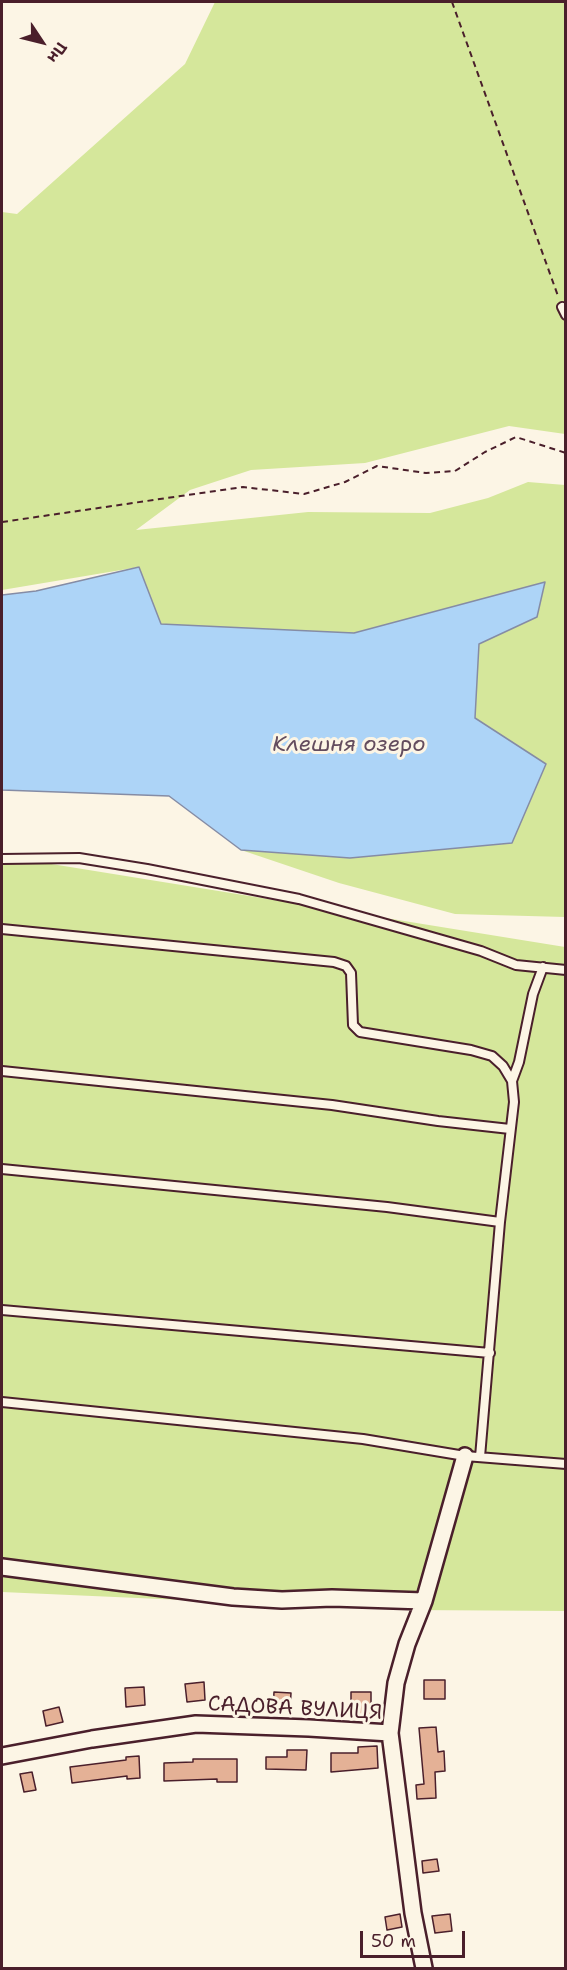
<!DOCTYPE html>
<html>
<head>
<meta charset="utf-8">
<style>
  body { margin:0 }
  #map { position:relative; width:567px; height:1970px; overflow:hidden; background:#fcf5e5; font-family:"Shantell Sans",sans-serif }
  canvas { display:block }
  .frame { position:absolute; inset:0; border:3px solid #4a1f2b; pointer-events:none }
  .north { position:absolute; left:12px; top:12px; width:60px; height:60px; -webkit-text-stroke:4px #fcf5e5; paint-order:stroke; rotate:125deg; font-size:16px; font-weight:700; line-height:24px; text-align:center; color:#4a1f2b }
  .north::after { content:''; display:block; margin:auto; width:21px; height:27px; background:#4a1f2b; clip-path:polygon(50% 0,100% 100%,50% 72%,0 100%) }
  .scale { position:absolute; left:360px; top:1931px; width:105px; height:27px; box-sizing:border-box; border:3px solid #4a1f2b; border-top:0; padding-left:8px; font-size:18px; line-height:21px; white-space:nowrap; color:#4a1f2b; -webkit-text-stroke:4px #fcf5e5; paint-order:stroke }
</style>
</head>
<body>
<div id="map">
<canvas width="567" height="1970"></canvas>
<div class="frame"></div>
<div class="north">Пн</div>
<div class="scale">50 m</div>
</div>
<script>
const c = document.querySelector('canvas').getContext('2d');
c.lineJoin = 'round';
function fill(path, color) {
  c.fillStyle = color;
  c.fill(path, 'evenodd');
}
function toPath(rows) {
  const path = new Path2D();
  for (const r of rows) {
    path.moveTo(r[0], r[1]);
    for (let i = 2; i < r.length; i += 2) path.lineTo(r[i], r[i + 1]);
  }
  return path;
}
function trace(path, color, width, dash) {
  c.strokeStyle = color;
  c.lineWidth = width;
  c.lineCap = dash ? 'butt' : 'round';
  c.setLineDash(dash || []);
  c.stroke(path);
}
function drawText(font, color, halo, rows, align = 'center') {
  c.font = font + ' "Shantell Sans",sans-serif';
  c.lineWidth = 6;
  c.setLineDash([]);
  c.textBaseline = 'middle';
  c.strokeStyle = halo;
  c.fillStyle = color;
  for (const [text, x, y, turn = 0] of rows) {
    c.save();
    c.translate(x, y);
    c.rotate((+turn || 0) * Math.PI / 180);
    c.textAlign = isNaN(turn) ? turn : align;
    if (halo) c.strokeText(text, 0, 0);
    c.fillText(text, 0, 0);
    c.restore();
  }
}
fill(toPath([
  [215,2,565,2,565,434,509,426,365,463,251,470,190,490,136,530,308,512,430,513,488,498,528,482,565,485,565,917,455,914,339,883,241,850,350,858,546,764,475,718,479,644,537,617,545,583,354,633,161,624,139,567,2,590,2,212,17,214,185,64],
  [2,856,565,947,565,1611,409,1610,2,1592]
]), '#d5e79b');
const water = toPath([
  [139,567,161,624,354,633,545,582,537,617,479,644,475,718,546,764,512,843,350,858,241,850,169,796,2,790,2,595,36,591,139,567]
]);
fill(water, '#add4f7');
trace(water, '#858ca5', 1.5);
const building = toPath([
  [424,1680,445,1680,445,1699,424,1699,424,1680],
  [204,1682,205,1700,187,1702,185,1684,204,1682],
  [144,1687,145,1705,126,1707,125,1688,144,1687],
  [274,1692,291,1693,290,1710,273,1709,274,1692],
  [351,1692,371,1692,371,1715,351,1715,351,1692],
  [59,1707,63,1722,46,1726,43,1711,59,1707],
  [436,1727,438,1752,444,1751,445,1771,435,1772,436,1798,417,1799,416,1785,424,1784,419,1728,436,1727],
  [377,1746,378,1768,331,1772,331,1753,358,1753,358,1747,377,1746],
  [287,1750,307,1750,306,1770,266,1769,266,1757,287,1757,287,1750],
  [139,1756,140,1778,127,1779,127,1776,72,1783,70,1767,126,1760,126,1757,139,1756],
  [193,1759,237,1759,237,1782,217,1782,217,1779,164,1781,164,1763,193,1762,193,1759],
  [32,1772,36,1790,24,1792,20,1774,32,1772],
  [437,1859,439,1871,423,1873,422,1861,437,1859],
  [400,1914,402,1927,387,1930,385,1917,400,1914],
  [450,1914,452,1931,435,1933,432,1916,450,1914]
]);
fill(building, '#e4b196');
trace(building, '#4a1f2b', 1.5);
const service = toPath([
  [562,307,566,315],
  [2,859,79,858,147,869,299,899,481,951,516,965,566,970],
  [2,929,334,962,346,966,351,973,353,1025,360,1032,471,1050,492,1056,503,1066,512,1081,514,1102,500,1222,480,1457],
  [2,1071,332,1105,438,1121,510,1129],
  [512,1081,519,1062,533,994,543,967],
  [2,1169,387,1207,500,1222],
  [2,1310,490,1353],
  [2,1402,363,1439,465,1456,566,1464]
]);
const minor = toPath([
  [2,1567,233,1597,282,1600,332,1598,424,1601],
  [2,1756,92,1739,196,1724,309,1728,390,1733],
  [424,1968,413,1913,390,1733,396,1683,407,1644,424,1601,465,1456]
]);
trace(service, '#4a1f2b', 12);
trace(minor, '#4a1f2b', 20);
trace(toPath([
  [452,2,558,296],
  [2,522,243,487,304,494,345,482,377,466,426,473,455,471,485,452,516,437,566,453]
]), '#4a1f2b', 2, [6, 4.5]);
trace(service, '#fcf5e5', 8);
trace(minor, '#fcf5e5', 15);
drawText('21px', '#4a1f2b', '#fcf5e5', [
  ["САДОВА ВУЛИЦЯ",295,1709,3]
]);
drawText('italic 22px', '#634c5e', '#fcf5e5', [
  ["Клешня озеро",349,745]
]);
</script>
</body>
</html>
